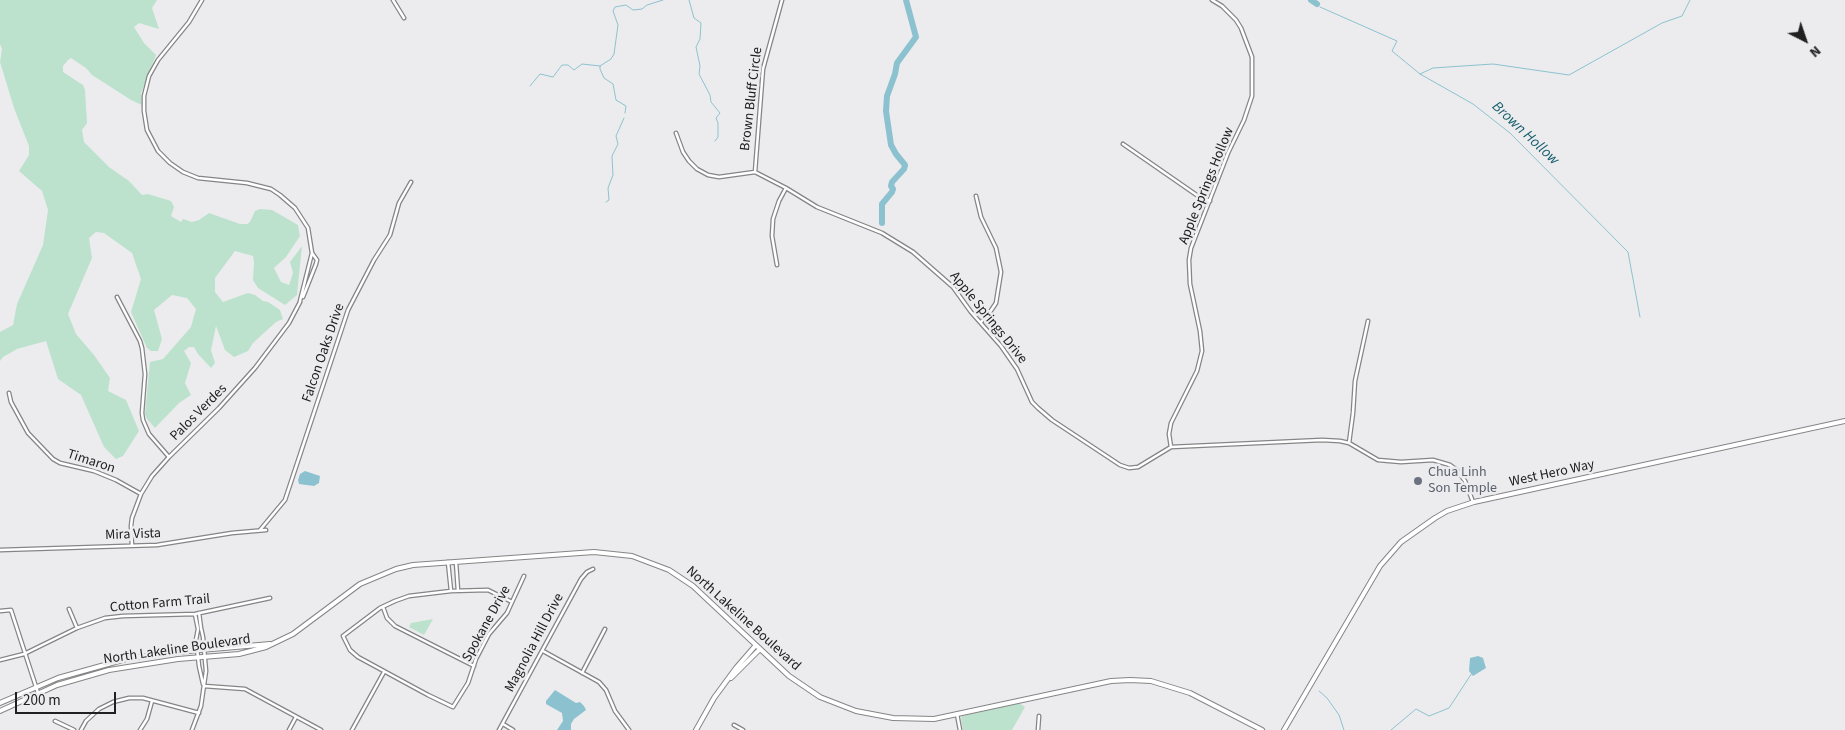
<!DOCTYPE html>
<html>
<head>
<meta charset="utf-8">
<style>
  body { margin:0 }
  #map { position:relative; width:1845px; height:730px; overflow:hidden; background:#ececee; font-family:"Source Sans 3",sans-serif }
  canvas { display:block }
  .north { position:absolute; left:1780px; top:15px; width:50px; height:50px; -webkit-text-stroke:4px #ececee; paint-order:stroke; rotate:139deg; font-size:14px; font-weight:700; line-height:20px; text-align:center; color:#202021 }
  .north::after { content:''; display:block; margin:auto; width:18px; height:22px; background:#202021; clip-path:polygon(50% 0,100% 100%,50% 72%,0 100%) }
  .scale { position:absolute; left:15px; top:692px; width:101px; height:22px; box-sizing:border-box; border:2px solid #202021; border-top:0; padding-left:6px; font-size:15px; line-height:18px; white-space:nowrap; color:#202021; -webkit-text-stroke:4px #ececee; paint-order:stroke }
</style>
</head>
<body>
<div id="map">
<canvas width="1845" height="730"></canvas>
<div class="north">N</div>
<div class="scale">200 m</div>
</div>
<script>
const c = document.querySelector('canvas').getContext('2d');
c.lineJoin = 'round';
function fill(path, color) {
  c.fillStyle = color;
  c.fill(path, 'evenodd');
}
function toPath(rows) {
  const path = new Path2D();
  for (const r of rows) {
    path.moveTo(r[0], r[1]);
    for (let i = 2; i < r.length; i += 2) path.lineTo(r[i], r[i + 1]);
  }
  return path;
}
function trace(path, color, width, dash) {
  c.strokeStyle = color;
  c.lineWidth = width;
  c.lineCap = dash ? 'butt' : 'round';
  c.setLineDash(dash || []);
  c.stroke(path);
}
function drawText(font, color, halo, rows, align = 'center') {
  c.font = font + ' "Source Sans 3",sans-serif';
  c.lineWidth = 5;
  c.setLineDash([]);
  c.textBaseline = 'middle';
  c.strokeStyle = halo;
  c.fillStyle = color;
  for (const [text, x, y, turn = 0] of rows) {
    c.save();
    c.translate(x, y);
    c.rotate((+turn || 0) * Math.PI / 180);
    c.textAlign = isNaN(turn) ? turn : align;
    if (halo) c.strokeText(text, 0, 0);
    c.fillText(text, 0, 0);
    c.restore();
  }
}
fill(toPath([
  [0,0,157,0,152,8,159,29,139,23,134,27,144,43,156,55,141,93,142,105,131,100,92,75,86,68,71,58,68,60,63,66,63,72,83,85,85,90,87,123,82,130,84,142,109,167,129,181,142,195,148,194,171,201,174,207,171,216,181,222,183,219,192,222,199,220,209,213,240,224,247,224,250,222,255,211,260,209,272,210,298,225,300,236,286,257,274,268,281,282,289,285,293,273,290,262,302,246,297,295,285,305,258,288,253,280,254,262,253,256,235,251,215,278,215,292,223,302,248,293,255,295,263,301,268,302,280,310,283,319,276,322,253,343,248,351,234,357,225,350,216,326,211,350,215,363,211,368,198,354,194,347,189,347,184,351,191,363,185,383,191,395,179,403,155,428,147,419,145,414,150,362,163,359,191,327,196,309,187,298,172,295,154,310,162,339,158,351,151,351,147,348,131,312,141,279,132,253,104,233,96,232,89,238,92,258,68,314,76,334,94,355,110,378,108,391,126,400,139,431,123,456,116,459,104,447,81,395,58,379,46,341,17,349,3,357,0,361,0,332,13,325,17,304,43,245,48,210,42,191,19,171,29,155,29,146,14,108,0,62,2,49,0,44],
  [433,619,424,635,409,627,411,623],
  [1019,703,1025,707,1012,730,963,730,961,719,962,716]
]), '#bce2ce');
fill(toPath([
  [305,471,320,476,319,483,314,486,299,484,298,480,300,474],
  [1478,656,1483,658,1486,668,1473,676,1469,671,1470,658],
  [555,690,576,703,580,702,584,706,586,710,574,719,571,724,571,730,557,730,563,721,562,713,546,704,546,701]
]), '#8cc2cf');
trace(toPath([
  [689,0,694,18,701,23,700,39,696,47,700,66,699,74,710,95,711,102,720,113,716,118,718,123,718,137,715,141],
  [1320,7,1397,41,1392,51,1420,74,1473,104,1510,133,1628,252,1640,317],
  [1420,74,1433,68,1493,64,1569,75,1662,23,1682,16,1690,0],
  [530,86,540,74,553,77,562,65,568,65,574,70,582,64,600,66],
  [625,113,626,106,616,100,613,84,604,78,600,69,600,66,611,59,614,54,618,25,613,11,615,7,626,5,633,10,642,9,647,5,663,0],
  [606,202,609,200,608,188,613,175,612,156,618,144,616,136,624,118],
  [1319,691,1327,698,1339,715,1344,730],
  [1391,730,1416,709,1429,716,1449,708,1472,673]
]), '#8cc2cf', 1);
trace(toPath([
  [1311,0,1317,4],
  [882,223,882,204,892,192,893,189,891,186,892,182,904,169,905,165,896,154,891,145,886,111,887,96,895,74,897,63,916,37,906,0]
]), '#8cc2cf', 6);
const street = toPath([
  [202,0,189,22,158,60,149,76,144,96,144,111,147,130,158,151,170,163,183,172,198,178,247,183,271,189,280,195,295,208,308,228,312,253,300,301],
  [393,0,404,18],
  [676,133,683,152,689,161,697,169,708,175,719,177,755,172,786,188,817,207,882,233,913,252,953,287,971,312,1001,346,1017,369,1032,402,1038,408,1052,420,1120,465,1129,468,1138,467,1171,447,1322,440,1340,441,1349,443,1378,460,1401,462,1433,460,1450,465,1457,470,1465,481,1473,502],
  [1123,144,1198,196,1210,201],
  [755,172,763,69,782,0],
  [976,196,981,217,996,248,1001,272,996,303,990,312,981,322],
  [777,265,772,236,773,219,779,201,786,188],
  [117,297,140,341,142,348,145,374,142,413,143,420,149,434,169,457],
  [303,297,316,264,317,260,312,253],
  [9,393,11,402,28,433,53,459,60,463,94,471,116,480,141,494],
  [1349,443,1353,413,1355,381,1368,321],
  [1171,447,1169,434,1171,423,1197,371,1202,351,1200,331,1190,284,1189,260,1191,248,1228,153,1244,120,1252,96,1252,57,1241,28,1236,20,1222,6,1212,0],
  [260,530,285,500,348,310,374,260,390,235,399,203,411,182],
  [132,546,131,526,132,518,141,494,152,476,169,457,219,408,255,368,289,323,300,302],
  [0,550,157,545,232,533,266,530],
  [448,562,451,591],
  [456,562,458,591],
  [512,602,488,590,451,591,409,596,395,601,380,608,343,636,350,650,358,657,428,695,453,707,468,683,476,659,489,634,507,613,524,576],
  [383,607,387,618,395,626,474,666],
  [69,609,77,628],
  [0,611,11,610,38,693],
  [195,614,198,629,196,640,199,666,203,684],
  [543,651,599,682,606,690,615,711,629,730],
  [0,660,24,654,77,628,105,618,123,616,195,614,270,598],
  [582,673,605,629],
  [204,686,245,689,321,730],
  [957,714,960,730],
  [55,721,74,730],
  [503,724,513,730],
  [734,725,743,730],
  [81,730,86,721,99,709,113,702,129,698,143,698,199,713],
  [140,730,147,719,152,701],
  [192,730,201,706,206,671,203,637,201,628,199,613],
  [289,730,296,717],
  [352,730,384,672],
  [499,730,581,579,587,572,593,569],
  [1038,730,1039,716]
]);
const secondary = toPath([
  [731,678,760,649],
  [0,703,58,678,126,659,166,653,270,644],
  [0,711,57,685,109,670,178,659,239,654,266,647,293,634,360,584,396,569,413,565,594,552,632,556,669,570,693,586,789,676,820,697,856,711,893,718,934,719,1111,681,1130,680,1151,681,1190,693,1262,730],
  [696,730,714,698,736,668,756,645],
  [1284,730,1380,566,1401,542,1435,518,1447,511,1474,502,1845,421]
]);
trace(street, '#858587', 5);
trace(secondary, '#858587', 6);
trace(street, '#fff', 2.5);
trace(secondary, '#fff', 4);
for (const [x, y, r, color] of [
  [1418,481,5,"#6b7280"]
]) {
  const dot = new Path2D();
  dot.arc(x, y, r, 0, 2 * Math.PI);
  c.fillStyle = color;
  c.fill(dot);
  trace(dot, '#ececee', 2);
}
drawText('14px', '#202021', '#ececee', [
  ["Brown Bluff Circle",752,99,-83],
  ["Apple Springs Hollow",1207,186,-68],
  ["Apple Springs Drive",988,318,51],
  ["Falcon Oaks Drive",324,353,-71],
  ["Palos Verdes",199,413,-45],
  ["Timaron",91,462,18],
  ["West Hero Way",1552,474,-12],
  ["Mira Vista",133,535,-2],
  ["Cotton Farm Trail",160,604,-5],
  ["North Lakeline Boulevard",743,619,42],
  ["Spokane Drive",487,624,-61],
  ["Magnolia Hill Drive",535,643,-62],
  ["North Lakeline Boulevard",177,650,-8]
]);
drawText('14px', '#5b616d', '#ececee', [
  ["Chua Linh",1428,473],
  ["Son Temple",1428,489]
], 'left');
drawText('italic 15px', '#165e6d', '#ececee', [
  ["Brown Hollow",1525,134,43]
]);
</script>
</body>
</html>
